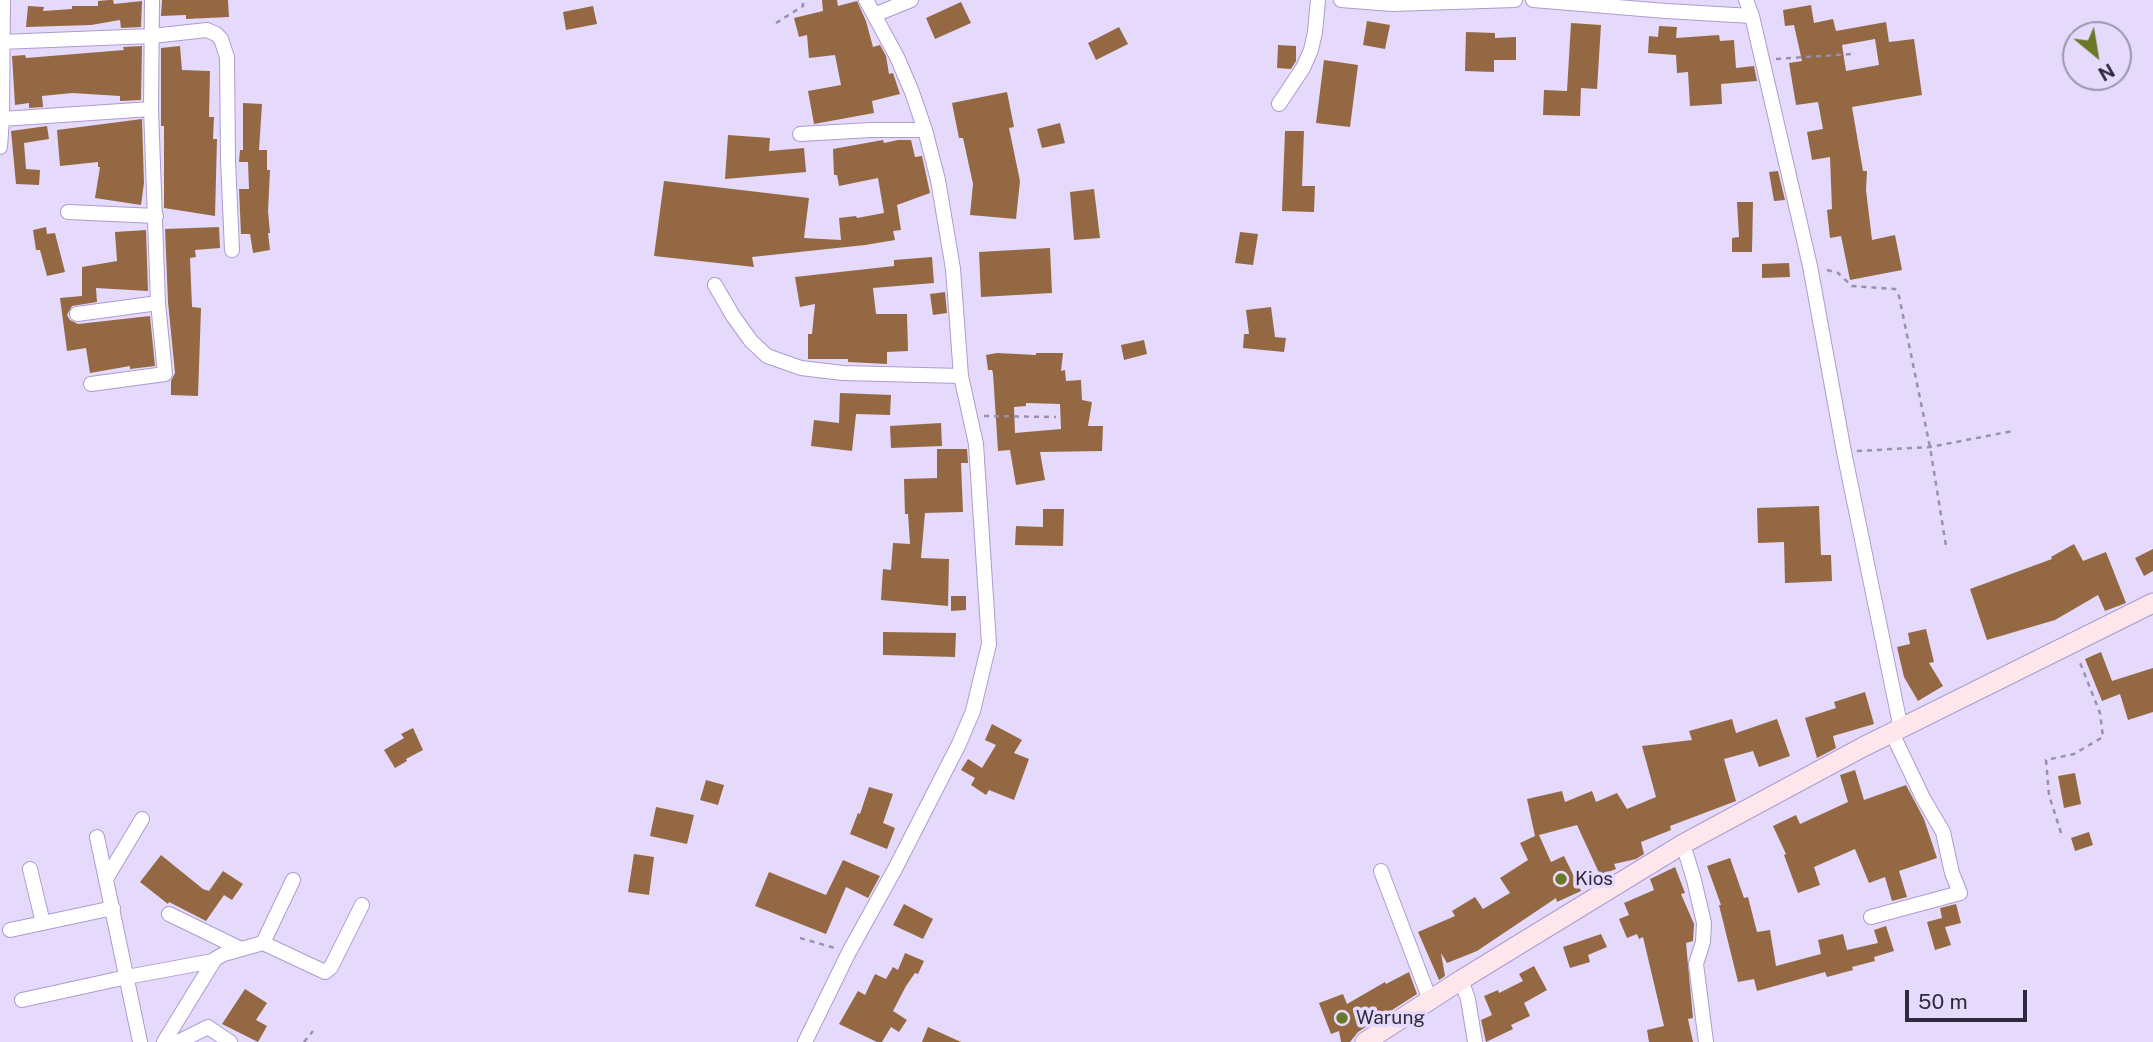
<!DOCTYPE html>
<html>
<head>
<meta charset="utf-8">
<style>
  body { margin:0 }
  #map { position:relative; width:2153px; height:1042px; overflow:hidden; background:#e5dafb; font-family:"Public Sans",sans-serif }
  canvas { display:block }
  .north { position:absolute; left:2062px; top:21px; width:70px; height:70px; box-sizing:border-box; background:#e5dafb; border:2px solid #9d93af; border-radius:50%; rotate:150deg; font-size:19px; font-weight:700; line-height:28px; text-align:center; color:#30293e }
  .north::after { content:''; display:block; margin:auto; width:24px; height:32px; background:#697928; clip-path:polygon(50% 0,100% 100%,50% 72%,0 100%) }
  .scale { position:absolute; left:1905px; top:990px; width:122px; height:32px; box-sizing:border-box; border:4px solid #30293e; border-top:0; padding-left:9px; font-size:21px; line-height:24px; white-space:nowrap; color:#30293e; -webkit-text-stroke:5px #e5dafb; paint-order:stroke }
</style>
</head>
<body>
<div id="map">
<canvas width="2153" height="1042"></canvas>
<div class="north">N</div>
<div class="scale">50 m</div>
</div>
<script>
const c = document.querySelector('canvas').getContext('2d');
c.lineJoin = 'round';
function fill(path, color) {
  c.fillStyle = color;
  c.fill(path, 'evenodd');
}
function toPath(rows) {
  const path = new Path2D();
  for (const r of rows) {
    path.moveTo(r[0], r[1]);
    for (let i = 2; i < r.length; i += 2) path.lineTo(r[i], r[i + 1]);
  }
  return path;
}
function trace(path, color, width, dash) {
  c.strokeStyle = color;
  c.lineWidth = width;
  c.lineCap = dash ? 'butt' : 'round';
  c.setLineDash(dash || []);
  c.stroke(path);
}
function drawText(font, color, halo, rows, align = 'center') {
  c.font = font + ' "Public Sans",sans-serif';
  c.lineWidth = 7;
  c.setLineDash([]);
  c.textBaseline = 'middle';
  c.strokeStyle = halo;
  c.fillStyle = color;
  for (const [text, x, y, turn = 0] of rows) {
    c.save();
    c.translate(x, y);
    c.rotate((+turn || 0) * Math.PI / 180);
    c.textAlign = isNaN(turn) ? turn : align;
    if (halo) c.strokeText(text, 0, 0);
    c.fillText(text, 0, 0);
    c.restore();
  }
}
fill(toPath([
  [109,0,113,0,114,4,142,1,141,27,121,28,120,20,91,25,26,27,28,6,44,7,43,11,72,9,72,6,98,6,98,1],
  [162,0,228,0,229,17,186,19,186,15,161,16],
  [822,0,837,0,838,6,857,1,866,21,873,47,880,45,886,56,889,74,893,73,900,94,872,101,874,113,814,124,808,91,841,85,835,55,809,58,807,35,799,37,794,18,823,11],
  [961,2,971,23,935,39,926,18],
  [1811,5,1814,23,1833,19,1836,31,1886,22,1889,42,1914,39,1922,95,1852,107,1863,171,1867,171,1866,190,1872,240,1895,235,1902,270,1850,280,1841,236,1830,238,1827,210,1832,209,1830,157,1812,160,1807,132,1823,129,1818,102,1796,105,1789,63,1802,61,1794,25,1785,26,1783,10],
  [1875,39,1879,65,1846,71,1842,45],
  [593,6,597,24,566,30,563,12],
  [1367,21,1390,25,1385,49,1363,45],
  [1571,23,1601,25,1597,89,1581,88,1580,116,1543,115,1544,90,1567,91],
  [1659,26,1677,27,1676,38,1719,35,1720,41,1734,40,1736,68,1754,66,1757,81,1721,84,1722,104,1690,106,1688,72,1677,73,1676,55,1648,53,1649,36,1658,37],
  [1119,27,1128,44,1096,60,1088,43],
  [1466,32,1495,33,1495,38,1516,37,1516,60,1494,60,1494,72,1465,71],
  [1278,45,1296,46,1296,61,1291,69,1277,68],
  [142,46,141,100,120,101,120,96,72,93,42,96,43,107,29,108,29,103,15,105,12,56,25,55,26,58,124,50,123,47],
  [180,46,182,70,210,71,209,117,214,117,213,139,217,139,215,216,164,208,164,126,161,126,161,48],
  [1324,60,1358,65,1350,127,1316,123],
  [1007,92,1014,127,1009,128,1020,181,1016,219,970,215,973,184,963,138,959,138,952,103],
  [243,103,262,104,259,150,267,150,267,170,270,170,268,211,270,233,268,233,270,250,253,253,250,234,241,234,239,189,249,189,248,162,239,162,240,150,243,150],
  [142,119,144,183,141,205,95,198,100,167,98,167,98,162,60,166,57,130],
  [1060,123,1065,143,1042,148,1037,129],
  [47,126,49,139,24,143,26,169,40,170,39,185,16,184,11,131],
  [1285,131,1304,131,1302,186,1315,186,1314,212,1282,211],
  [728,135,770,138,769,151,804,148,806,172,725,179],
  [883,140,884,143,898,140,911,140,915,157,922,156,930,193,897,205,901,230,893,231,895,240,865,245,752,257,754,267,654,256,664,181,809,198,804,238,841,240,839,218,856,216,857,218,884,213,878,178,839,186,837,175,834,175,833,149],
  [1778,171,1785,200,1774,201,1769,172],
  [1094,189,1100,238,1074,240,1070,192],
  [1737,202,1753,202,1752,252,1732,252,1732,238,1739,237],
  [46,227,47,234,55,233,65,272,47,276,40,250,36,250,33,230],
  [219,227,220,248,195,250,196,257,190,258,192,307,201,308,198,396,171,395,171,381,175,373,168,302,165,229],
  [146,230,148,291,96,288,97,302,72,306,67,315,70,320,78,324,150,316,155,366,130,369,130,366,90,373,86,348,67,351,60,298,82,296,82,267,117,261,115,232],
  [1240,232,1258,234,1253,265,1235,263],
  [1050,248,1052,293,981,297,979,252],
  [932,257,934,283,873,288,876,314,907,314,908,351,887,352,887,364,848,362,848,359,808,359,808,334,812,334,815,304,800,307,795,277,894,266,894,260],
  [1789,263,1790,277,1762,278,1762,264],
  [945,292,947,313,933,315,930,294],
  [1271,307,1275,337,1286,338,1284,352,1243,348,1244,334,1249,334,1246,310],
  [1144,340,1147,354,1124,360,1121,345],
  [997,353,1036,355,1036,353,1063,353,1061,371,1065,370,1066,381,1081,380,1082,400,1092,402,1088,426,1103,426,1102,451,1040,452,1045,480,1016,485,1010,450,998,451,993,373,992,370,988,370,986,355],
  [1026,403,1060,404,1061,429,1015,433,1014,407,1026,406],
  [840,393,891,395,890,415,856,414,852,451,811,446,814,420,839,423],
  [941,423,942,446,891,448,890,426],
  [937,449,967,449,968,463,961,463,963,512,925,513,921,558,949,559,948,606,881,600,883,569,891,570,893,543,910,544,908,514,905,514,904,479,937,478],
  [1819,506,1821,555,1831,555,1832,581,1785,583,1784,542,1758,543,1757,508],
  [1043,509,1064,509,1063,546,1015,545,1016,526,1043,527],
  [2074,544,2083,561,2106,552,2126,603,2105,611,2098,595,2055,620,1987,640,1970,589,2052,559,2051,557],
  [2153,549,2153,571,2144,576,2135,558],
  [951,596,966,596,966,610,951,611],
  [1926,629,1934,662,1929,663,1943,686,1918,701,1904,677,1897,647,1910,644,1908,633],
  [883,632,956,633,955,657,883,655],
  [2101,652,2112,681,2153,668,2153,712,2128,720,2120,694,2102,701,2085,659],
  [1865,692,1874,724,1833,736,1836,748,1817,758,1805,718,1836,708,1834,702],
  [1732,719,1736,733,1777,719,1790,756,1759,767,1753,751,1724,759,1736,801,1670,826,1671,830,1641,842,1644,854,1636,859,1614,864,1616,869,1600,875,1577,825,1539,835,1551,862,1564,856,1581,891,1557,902,1556,898,1477,951,1447,963,1441,953,1445,976,1439,980,1418,932,1455,916,1452,911,1475,897,1483,909,1510,893,1500,878,1528,860,1520,843,1535,836,1527,799,1562,791,1565,802,1592,791,1596,802,1617,793,1627,809,1656,797,1642,746,1692,740,1689,731],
  [992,724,1022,740,1014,753,1029,759,1014,800,989,790,986,795,971,785,975,778,961,770,968,759,982,768,996,745,985,740],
  [413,728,423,750,406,759,407,761,395,768,384,750,404,738,401,734],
  [1855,770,1864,800,1906,785,1924,819,1937,858,1899,871,1907,897,1892,901,1885,877,1869,883,1855,849,1814,867,1820,885,1798,893,1784,855,1786,854,1773,826,1796,815,1800,824,1848,802,1840,775],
  [2075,773,2081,804,2064,808,2058,776],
  [706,780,724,785,718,805,700,800],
  [869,787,893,794,883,823,895,828,887,849,850,834,858,813,860,814],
  [656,807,694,815,687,844,650,836],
  [2089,832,2093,845,2075,851,2071,838],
  [634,854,654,857,649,895,628,892],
  [161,855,203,889,209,891,223,871,243,884,232,900,224,895,206,921,169,902,168,904,140,882],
  [1730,858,1744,898,1748,897,1757,932,1770,930,1776,966,1821,954,1818,940,1843,934,1847,950,1878,943,1874,930,1886,926,1894,951,1874,957,1875,961,1852,967,1853,970,1827,977,1825,972,1757,991,1754,979,1738,982,1719,905,1721,905,1707,866],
  [843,860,880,876,868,898,846,887,826,934,755,906,769,872,826,895],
  [1675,867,1685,893,1681,894,1694,924,1693,941,1686,943,1693,1018,1688,1019,1693,1042,1649,1042,1647,1030,1664,1026,1643,937,1639,939,1637,934,1627,938,1619,919,1629,915,1624,903,1654,890,1650,879],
  [904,904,933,919,923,939,893,925],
  [1956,904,1961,923,1945,927,1951,945,1935,950,1927,922,1942,918,1940,908],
  [1601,934,1607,947,1588,955,1590,962,1570,968,1563,947],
  [905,953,924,961,918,974,915,973,906,986,893,1011,907,1020,899,1032,891,1027,882,1042,877,1042,839,1024,858,991,865,995,875,974,886,979,893,967,898,970],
  [1534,966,1547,990,1524,1003,1530,1016,1511,1025,1513,1029,1486,1042,1481,1020,1492,1015,1484,996,1498,990,1499,993,1523,981,1519,974],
  [1409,972,1417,994,1358,1032,1350,1042,1341,1042,1339,1031,1331,1034,1319,1003,1343,994,1347,1004,1385,982,1386,984],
  [245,989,267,1003,256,1020,267,1026,258,1042,222,1024],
  [928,1027,961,1042,922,1042]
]), '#946843');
const street = toPath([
  [1341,0,1392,4,1515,0],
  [1533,0,1666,11,1752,16],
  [1746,0,1752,16,1810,266,1844,452,1901,729],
  [874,15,911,0],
  [0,42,152,36,207,30,216,34,221,39,227,57,228,160,232,250],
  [1279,104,1303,68,1311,50,1315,32,1318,0],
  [2,119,3,0],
  [800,134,871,130,925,130],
  [0,147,2,119,151,109],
  [68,212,156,216],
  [715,285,733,316,751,341,767,356,801,368,843,373,961,376],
  [77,314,158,303],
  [91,384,165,374,158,303,151,109,152,0],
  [97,837,140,1042],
  [1683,844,1694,880,1704,923,1703,942,1696,964,1706,1042],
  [30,869,43,923],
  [1381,871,1430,1000],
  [106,879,142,819],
  [169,914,241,949],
  [1871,917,1960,893,1952,873,1943,832,1923,798,1892,733],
  [10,930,113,908],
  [263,943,293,880],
  [1461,980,1468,999,1475,1042],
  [22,1000,127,977,213,961],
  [164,1042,215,959,224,954,263,943,325,972,331,967,362,905],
  [178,1042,208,1027,230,1042],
  [805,1042,849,952,895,869,959,744,973,711,989,644,976,444,961,376,953,269,938,180,925,130,912,92,897,57,866,0]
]);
const secondary = toPath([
  [1365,1042,1461,980,1683,844,1863,747,2153,603]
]);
trace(street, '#ad9bd0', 16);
trace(secondary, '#ad9bd0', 21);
trace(toPath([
  [776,23,803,6,803,0],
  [1776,59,1852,54],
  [1827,270,1838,273,1852,286,1895,289,1899,296,1930,447,1946,546],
  [984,416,1056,417],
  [1857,451,1930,447,2013,431],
  [2061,833,2049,795,2046,760,2074,754,2103,737,2100,713,2079,660],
  [800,938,835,948],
  [304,1042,313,1031]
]), '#9a90ac', 2.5, [5, 5]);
trace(street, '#fff', 14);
trace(secondary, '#fee6ed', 19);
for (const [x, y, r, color] of [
  [1561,879,7,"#697928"],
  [1342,1018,7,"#697928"]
]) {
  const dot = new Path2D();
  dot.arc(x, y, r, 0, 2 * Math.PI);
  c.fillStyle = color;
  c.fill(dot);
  trace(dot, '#e5dafb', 2.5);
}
drawText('19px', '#30293e', '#e5dafb', [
  ["Kios",1575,879],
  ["Warung",1356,1018]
], 'left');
</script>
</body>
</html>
